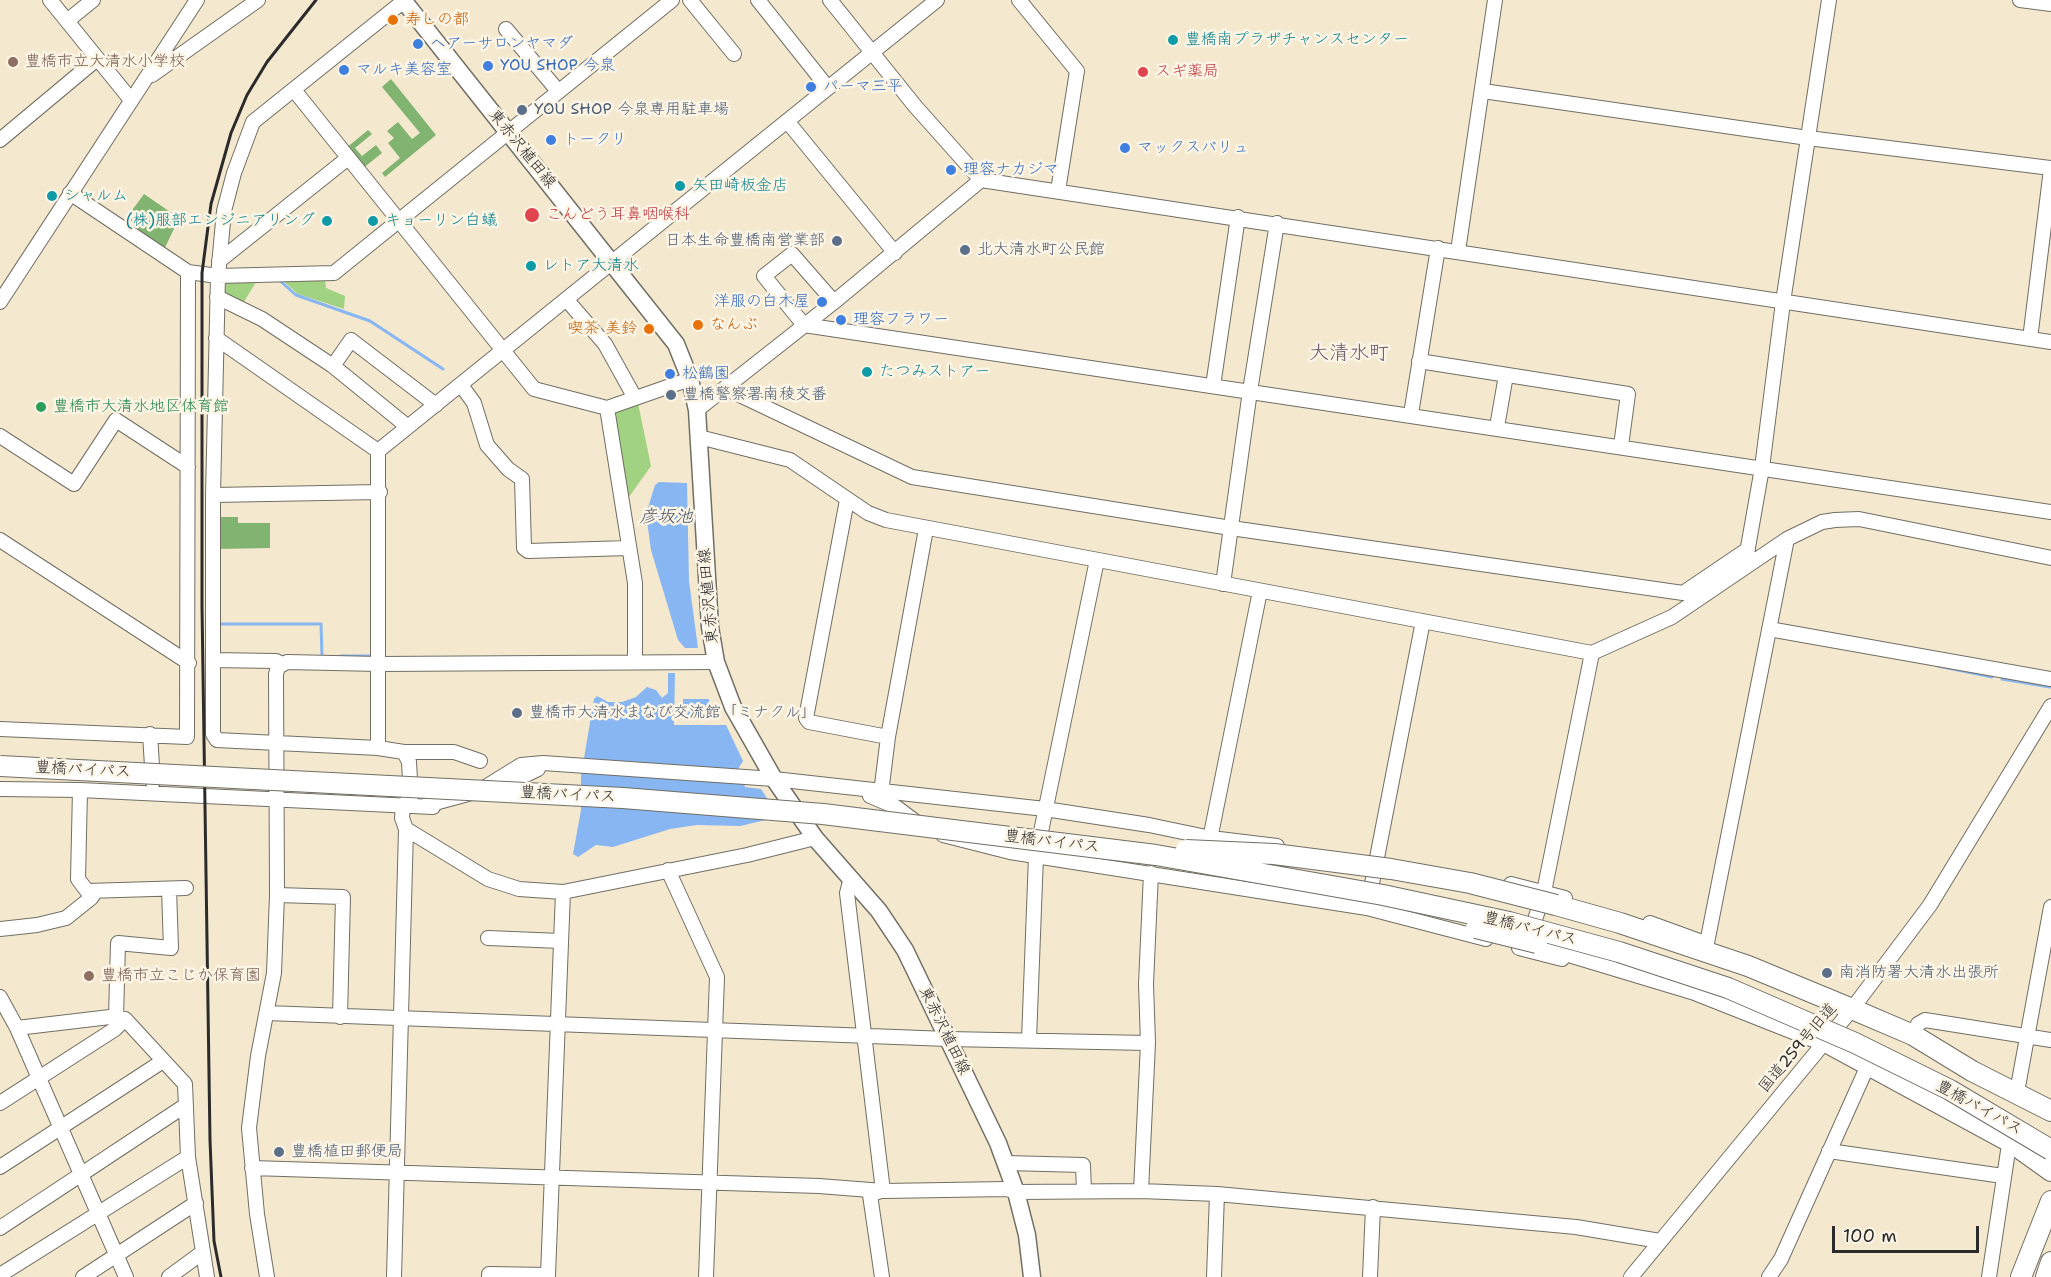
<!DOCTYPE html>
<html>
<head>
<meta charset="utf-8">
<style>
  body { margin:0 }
  #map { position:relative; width:2051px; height:1277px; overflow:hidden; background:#f4e9cf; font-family:"Shantell Sans",sans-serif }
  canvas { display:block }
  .scale { position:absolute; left:1832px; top:1226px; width:147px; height:27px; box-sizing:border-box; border:3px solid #2b2b2b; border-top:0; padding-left:8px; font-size:18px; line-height:21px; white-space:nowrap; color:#2b2b2b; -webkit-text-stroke:4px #fcf5e5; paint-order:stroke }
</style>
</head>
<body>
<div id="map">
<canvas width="2051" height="1277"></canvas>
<div class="scale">100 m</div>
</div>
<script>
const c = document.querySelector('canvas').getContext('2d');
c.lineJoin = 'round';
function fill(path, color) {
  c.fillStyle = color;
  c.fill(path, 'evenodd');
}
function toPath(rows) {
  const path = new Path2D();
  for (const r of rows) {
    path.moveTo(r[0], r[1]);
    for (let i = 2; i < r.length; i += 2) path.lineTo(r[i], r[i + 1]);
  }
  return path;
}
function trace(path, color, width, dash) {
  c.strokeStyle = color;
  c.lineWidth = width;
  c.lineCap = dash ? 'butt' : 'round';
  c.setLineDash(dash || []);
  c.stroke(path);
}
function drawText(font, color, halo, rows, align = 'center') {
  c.font = font + ' "Shantell Sans","Klee One",sans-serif';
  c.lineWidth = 5;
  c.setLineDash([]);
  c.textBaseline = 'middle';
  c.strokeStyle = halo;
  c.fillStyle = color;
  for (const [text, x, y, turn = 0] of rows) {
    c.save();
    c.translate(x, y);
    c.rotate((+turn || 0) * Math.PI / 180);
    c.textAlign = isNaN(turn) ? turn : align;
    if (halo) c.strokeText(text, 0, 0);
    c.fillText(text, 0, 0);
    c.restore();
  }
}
fill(toPath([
  [325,278,326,288,345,296,344,309,298,294,281,279],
  [226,282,256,282,242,305,226,295,224,291],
  [638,403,651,466,629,497,621,487,612,412]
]), '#a0d282');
fill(toPath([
  [391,79,436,135,385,177,382,173,400,158,388,143,394,138,387,131,398,122,412,139,420,133,382,87],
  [368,130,372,134,355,148,362,156,376,145,382,153,362,169,345,149],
  [144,194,179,218,163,252,122,224],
  [216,517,238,517,238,523,270,523,270,548,216,549]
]), '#80b470');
fill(toPath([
  [659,482,687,483,689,581,698,648,685,648,678,640,651,550,646,514,655,485],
  [668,673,675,673,674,725,726,725,743,761,738,769,745,787,761,789,774,809,770,819,740,826,697,825,670,829,613,847,596,845,578,857,573,854,581,810,581,776,594,699,597,696,608,702,622,702,636,697,647,687,656,690,662,698,668,693],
  [683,699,709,699,709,715,683,715]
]), '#87b6f2');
trace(toPath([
  [278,279,296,295,370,321,443,369],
  [217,624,321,624,322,657,325,657],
  [340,656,373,656],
  [1938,666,1992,677],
  [2002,679,2050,687]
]), '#87b6f2', 3);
const minor = toPath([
  [50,0,131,100],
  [405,0,253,122,234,173,224,211,218,276,213,495,213,734,217,740,378,748,404,752,454,752,480,761],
  [690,0,734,54],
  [758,0,828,88],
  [830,0,915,106,981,180,2051,342],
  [1019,0,1077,71,1058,191],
  [2020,0,2051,4],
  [67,21,93,0],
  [506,29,558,91],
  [152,75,258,0],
  [294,90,534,389,607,408,690,379],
  [1483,91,1808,138,2051,168],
  [787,121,895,253],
  [0,140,97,59],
  [70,193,188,272,218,276,334,273,672,0],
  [1458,251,1495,0],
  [219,261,348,158],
  [217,297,262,319,333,366,408,427],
  [566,299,605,344,635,398],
  [0,302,197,0],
  [834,302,792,254,764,276,804,325,2051,512],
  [216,338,378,451],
  [2030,339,2051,169],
  [1419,361,1628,394,1621,446],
  [333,366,351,340,436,405],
  [461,385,474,403,487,445,508,469,522,479,524,548,528,551,629,548],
  [1213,386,1238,217],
  [725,388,912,477,1231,528,1683,593,1748,549],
  [607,408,635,583,635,662],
  [697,410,834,302,981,180],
  [1411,414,1438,248],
  [1497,427,1506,375],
  [0,436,74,484,116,420,188,467],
  [699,437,790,460,868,513,886,520,1592,653,1672,617,1787,539,1822,522,1835,520,1859,519,2051,558],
  [213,495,380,492],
  [847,500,806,718,809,722,888,737],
  [0,540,189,663],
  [1749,556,1747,553,1762,468,1783,302,1829,0],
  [1223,584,1250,391,1277,223],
  [1769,629,2051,679],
  [213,660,276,661,282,664],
  [0,729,187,737,188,272],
  [150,734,153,782],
  [378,748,378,451,937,0],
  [499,788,538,769],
  [0,789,80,790,433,807],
  [80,790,78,879,87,891,186,888],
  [881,793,888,737,926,529],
  [870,796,896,807,920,825],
  [424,806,479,791,521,765,543,763,774,779,1045,809,1149,825,1211,838,1277,846],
  [406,829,488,879,519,889,563,892,747,855,815,838],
  [943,835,1010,852,1367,908,1486,939],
  [1209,844,1260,591],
  [668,870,717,977,706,1277],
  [851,878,847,893,883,1191],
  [1511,884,1565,898],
  [277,895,343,897,340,1017],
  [1369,899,1423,621],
  [1650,923,1705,943],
  [0,929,37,925,66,918,91,898,96,891],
  [1530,935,1544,892,1592,653],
  [488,938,561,941],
  [1707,943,1787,539],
  [1519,948,1562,959],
  [0,997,17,1028,126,1277],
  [267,1013,948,1039,1148,1043],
  [116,1018,118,943,171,948,169,889],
  [17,1028,110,1017,125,1019,185,1084,188,1157,207,1277],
  [1913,1035,1918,1024,1925,1020,2051,1040],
  [1029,1040,1036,856,1097,560],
  [2017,1092,2051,907],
  [0,1103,115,1029,125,1019],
  [1829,1151,2003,1176],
  [1006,1163,1083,1165,1084,1191],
  [0,1167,163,1061],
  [252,1168,819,1186,883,1191,1007,1189,1016,1192,1141,1191,1217,1194,1576,1227,1660,1241],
  [881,1191,870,1195,882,1277],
  [1141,1191,1148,1043,1146,984,1151,873],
  [0,1228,186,1105],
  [0,1275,188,1157],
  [83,1277,196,1203],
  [169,1277,203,1252],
  [267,1277,257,1214,249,1128,258,1056,274,973,277,895,276,674,278,667,287,662,379,664,716,662],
  [394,1277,406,829,402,818,403,806,411,797,409,762,404,752],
  [489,1277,489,1274,548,1275,563,892],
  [1214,1277,1217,1194],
  [1370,1277,1373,1207],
  [1631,1277,1852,1009,1930,905,2051,706],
  [1769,1277,1781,1259,1869,1063],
  [1989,1277,2008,1151,2012,1143]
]);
const major = toPath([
  [403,0,676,344,690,379,697,410,710,627,716,662,733,707,774,779,815,838,879,911,905,950,998,1143,1016,1192,1027,1235,1032,1277]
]);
const highway = toPath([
  [1556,905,1620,923,1748,966,1852,1009,1913,1035,1972,1071,2051,1111],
  [1549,946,1695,990,1824,1041,2012,1143,2051,1171],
  [2021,1277,2051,1201],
  [2046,1277,2051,1262]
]);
trace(minor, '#716e64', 16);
trace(major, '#716e64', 19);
trace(highway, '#716e64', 22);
trace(minor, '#fff', 14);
trace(major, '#fff', 16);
trace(highway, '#fff', 20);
trace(toPath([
  [221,1277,214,1241,210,1140,202,606,202,273,211,204,231,133,247,95,267,62,316,0]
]), '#2b2b2b', 3);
const highwayBridge = toPath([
  [0,766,623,798,823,814,1156,855,1383,895,1509,922,1619,952,1728,988,1855,1043,1950,1090,2051,1150],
  [1186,850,1274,854,1391,869,1470,883,1556,905],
  [1476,928,1537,943]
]);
trace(highwayBridge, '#716e64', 22, []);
trace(highwayBridge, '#fff', 20);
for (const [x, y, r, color] of [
  [393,20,6,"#e8710a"],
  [1173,40,6,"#0f9aa8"],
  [418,44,6,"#3f7fe0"],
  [13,62,6,"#8d6e63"],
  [488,66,6,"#3f7fe0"],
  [344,70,6,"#3f7fe0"],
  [1143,72,6,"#e0444e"],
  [811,87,6,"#3f7fe0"],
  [522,110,6,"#5c6f8a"],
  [551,140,6,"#3f7fe0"],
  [1125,148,6,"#3f7fe0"],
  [951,170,6,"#3f7fe0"],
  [680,186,6,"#0f9aa8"],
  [52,196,6,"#0f9aa8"],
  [532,215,8,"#e0444e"],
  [327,221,6,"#0f9aa8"],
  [373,221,6,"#0f9aa8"],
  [837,241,6,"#5c6f8a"],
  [965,250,6,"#5c6f8a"],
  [531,266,6,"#0f9aa8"],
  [822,302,6,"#3f7fe0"],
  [841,320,6,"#3f7fe0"],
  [698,325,6,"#e8710a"],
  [649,329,6,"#e8710a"],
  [867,372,6,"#0f9aa8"],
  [670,374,6,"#3f7fe0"],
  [671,395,6,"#5c6f8a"],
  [41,407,6,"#2e9e5b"],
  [517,713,6,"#5c6f8a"],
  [1827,973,6,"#5c6f8a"],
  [89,976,6,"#8d6e63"],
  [279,1152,6,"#5c6f8a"]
]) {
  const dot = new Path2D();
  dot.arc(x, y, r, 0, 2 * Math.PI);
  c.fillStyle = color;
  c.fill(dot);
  trace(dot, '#fcf5e5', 2);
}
drawText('16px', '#c56008', '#fcf5e5', [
  ["寿しの都",405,20],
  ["なんぶ",710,325],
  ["喫茶 美鈴",637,329,"right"]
], 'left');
drawText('16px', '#0d838f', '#fcf5e5', [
  ["豊橋南プラザチャンスセンター",1185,40],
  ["矢田崎板金店",692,186],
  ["シャルム",64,196],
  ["(株)服部エンジニアリング",315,221,"right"],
  ["キョーリン白蟻",385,221],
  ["レトア大清水",543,266],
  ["たつみストアー",879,372]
], 'left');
drawText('16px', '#366cbe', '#fcf5e5', [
  ["ヘアーサロンヤマダ",430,44],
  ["YOU SHOP 今泉",500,66],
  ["マルキ美容室",356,70],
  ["パーマ三平",823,87],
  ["トークリ",563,140],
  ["マックスバリュ",1137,148],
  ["理容ナカジマ",963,170],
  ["洋服の白木屋",810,302,"right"],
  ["理容フラワー",853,320],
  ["松鶴園",682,374]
], 'left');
drawText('16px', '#785e54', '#fcf5e5', [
  ["豊橋市立大清水小学校",25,62],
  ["豊橋市立こじか保育園",101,976]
], 'left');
drawText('16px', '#be3a42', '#fcf5e5', [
  ["スギ薬局",1155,72],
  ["こんどう耳鼻咽喉科",546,215]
], 'left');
drawText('16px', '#4e5e75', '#fcf5e5', [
  ["YOU SHOP 今泉専用駐車場",534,110],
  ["日本生命豊橋南営業部",825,241,"right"],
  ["北大清水町公民館",977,250],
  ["豊橋警察署南稜交番",683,395],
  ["豊橋市大清水まなび交流館「ミナクル」",529,713],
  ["南消防署大清水出張所",1839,973],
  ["豊橋植田郵便局",291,1152]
], 'left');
drawText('16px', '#2b2b2b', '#fcf5e5', [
  ["東赤沢植田線",522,149,51],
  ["東赤沢植田線",709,596,-95],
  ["豊橋バイパス",83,770,3],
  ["豊橋バイパス",568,795,3],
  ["豊橋バイパス",1052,842,7],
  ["豊橋バイパス",1530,929,14],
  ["東赤沢植田線",944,1031,64],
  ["国道259号旧道",1798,1048,-50],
  ["豊橋バイパス",1979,1108,29]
]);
drawText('16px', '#27864d', '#fcf5e5', [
  ["豊橋市大清水地区体育館",53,407]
], 'left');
drawText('italic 18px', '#475567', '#fcf5e5', [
  ["彦坂池",666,517]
]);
drawText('20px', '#68586a', '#fcf5e5', [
  ["大清水町",1349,354]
]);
</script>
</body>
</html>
